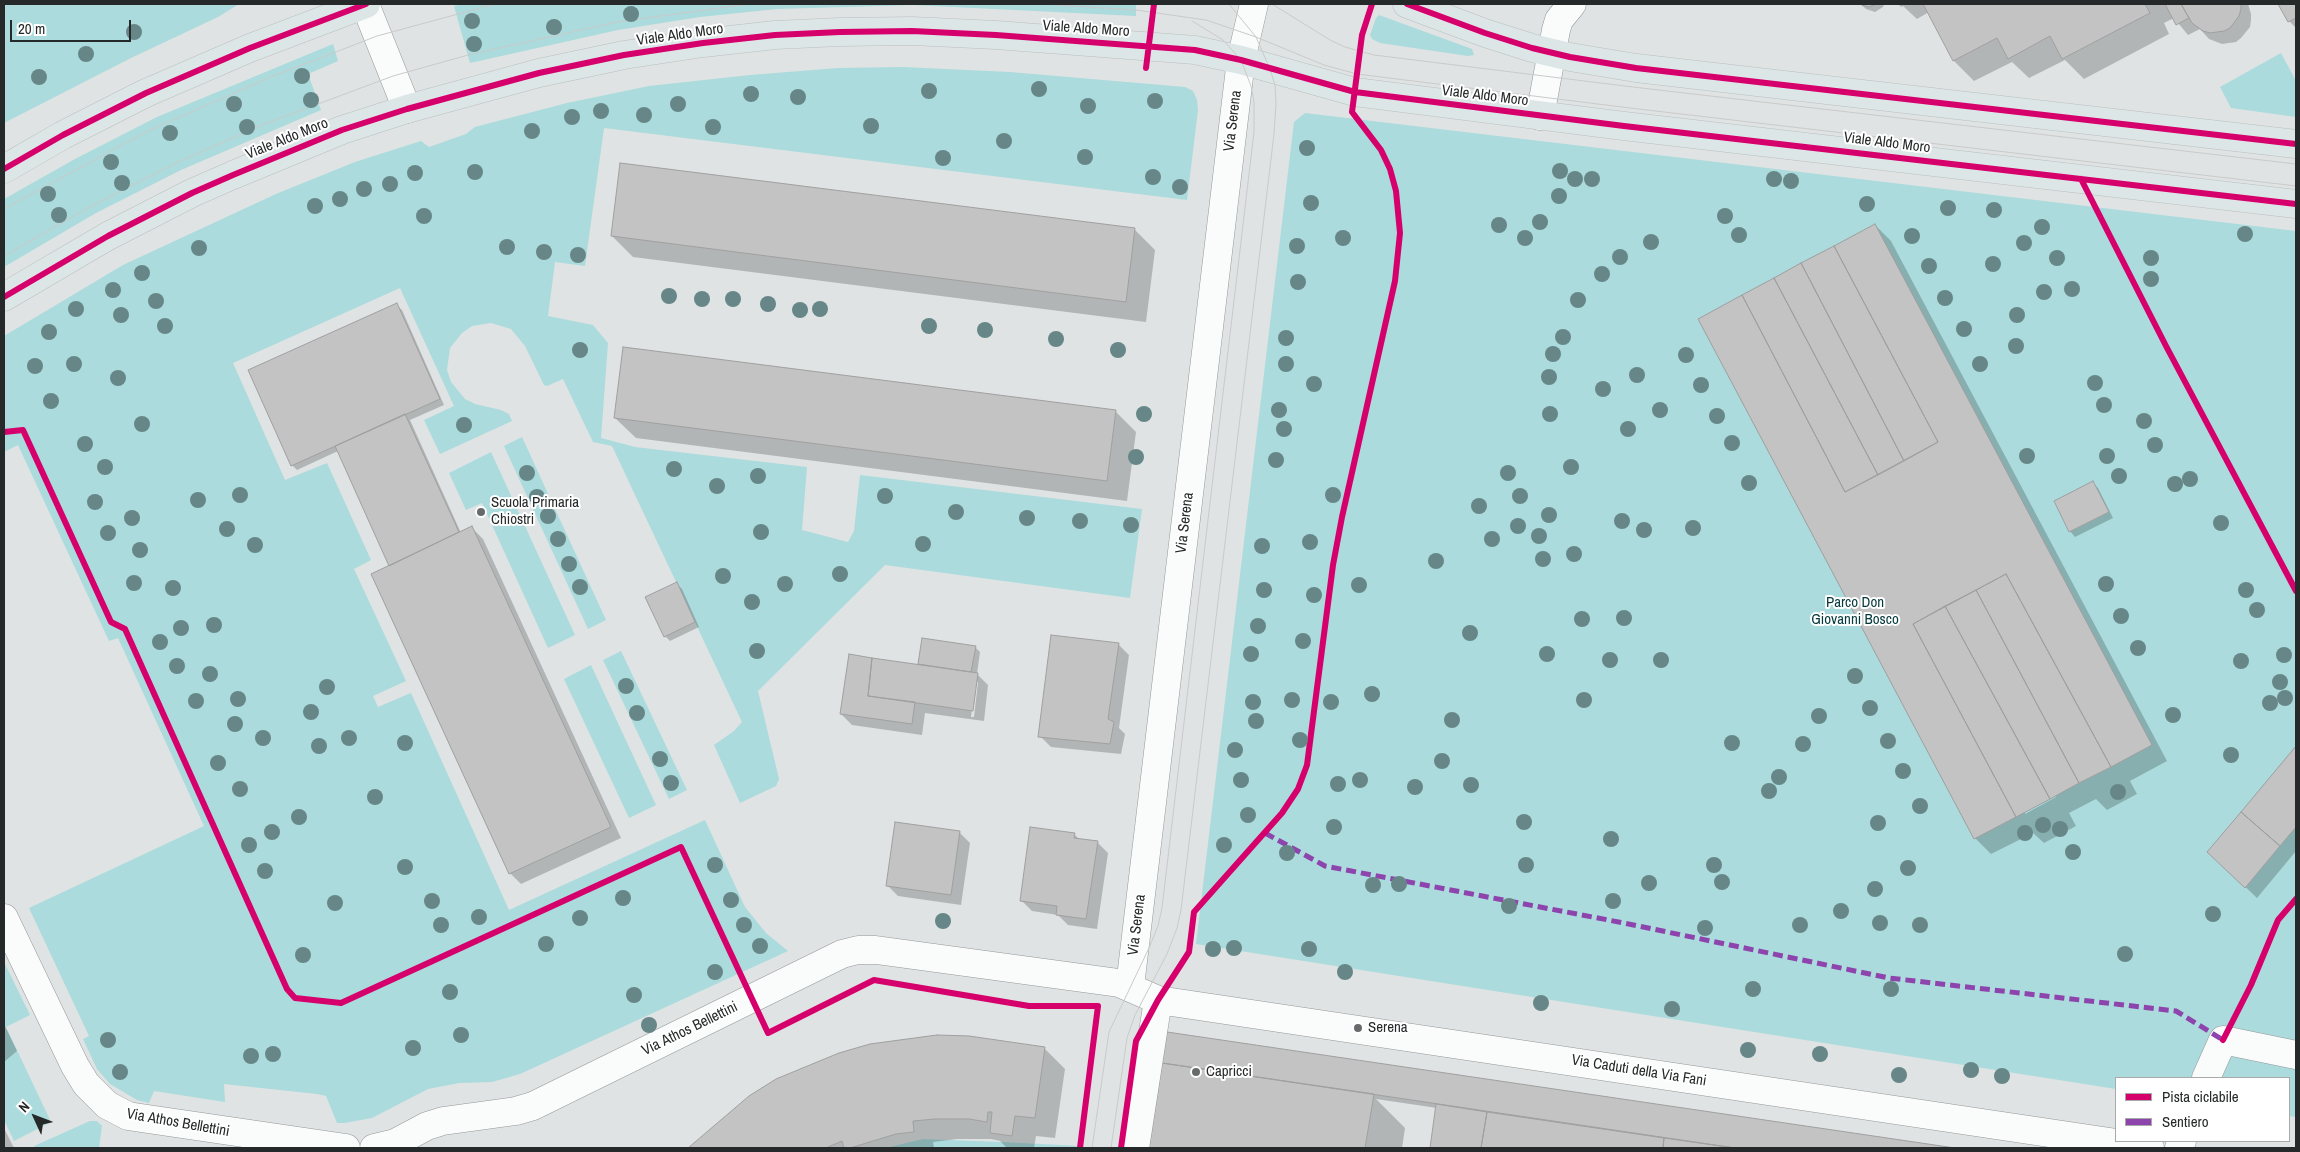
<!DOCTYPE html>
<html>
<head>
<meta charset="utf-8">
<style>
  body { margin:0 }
  #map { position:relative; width:2300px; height:1152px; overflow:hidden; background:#dfe3e3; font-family:"Archivo Narrow",sans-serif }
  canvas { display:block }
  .frame { position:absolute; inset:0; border:5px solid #262929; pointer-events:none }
  .legend { position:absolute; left:2115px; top:1077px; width:175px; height:65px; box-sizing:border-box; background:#fff; border:1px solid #a8a9a9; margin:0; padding:6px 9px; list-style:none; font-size:15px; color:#262929 }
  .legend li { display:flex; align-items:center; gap:10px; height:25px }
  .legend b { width:25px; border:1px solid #a8a9a9 }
  .north { position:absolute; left:10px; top:1092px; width:50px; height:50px; -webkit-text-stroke:4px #fff; paint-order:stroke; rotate:313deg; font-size:14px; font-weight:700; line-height:20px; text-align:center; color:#262929 }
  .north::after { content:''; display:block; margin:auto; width:18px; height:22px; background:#262929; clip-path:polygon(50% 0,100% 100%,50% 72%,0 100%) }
  .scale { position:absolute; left:10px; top:20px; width:121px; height:22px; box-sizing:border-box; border:2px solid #262929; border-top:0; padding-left:6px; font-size:15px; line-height:18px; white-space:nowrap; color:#262929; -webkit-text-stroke:4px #fff; paint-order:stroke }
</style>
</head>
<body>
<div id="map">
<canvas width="2300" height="1152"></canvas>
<div class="frame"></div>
<ul class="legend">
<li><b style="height:6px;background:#d6006c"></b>Pista ciclabile</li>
<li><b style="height:6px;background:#8e44ad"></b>Sentiero</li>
</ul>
<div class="north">N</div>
<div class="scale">20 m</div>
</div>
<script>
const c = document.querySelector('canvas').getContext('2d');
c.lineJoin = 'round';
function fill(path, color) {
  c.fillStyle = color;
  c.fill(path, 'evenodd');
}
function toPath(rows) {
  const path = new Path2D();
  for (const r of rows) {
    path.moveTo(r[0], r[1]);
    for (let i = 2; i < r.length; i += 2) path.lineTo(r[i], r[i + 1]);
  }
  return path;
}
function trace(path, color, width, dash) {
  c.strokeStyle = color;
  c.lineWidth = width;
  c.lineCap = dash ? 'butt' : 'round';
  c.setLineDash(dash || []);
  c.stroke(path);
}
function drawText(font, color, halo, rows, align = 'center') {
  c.font = font + ' "Archivo Narrow",sans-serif';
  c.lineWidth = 4;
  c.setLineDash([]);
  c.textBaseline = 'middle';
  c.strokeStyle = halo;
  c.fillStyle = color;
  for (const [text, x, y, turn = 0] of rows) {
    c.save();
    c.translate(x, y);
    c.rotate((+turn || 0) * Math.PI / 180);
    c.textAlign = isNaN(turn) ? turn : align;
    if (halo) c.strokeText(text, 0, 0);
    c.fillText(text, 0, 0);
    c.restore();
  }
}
fill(toPath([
  [4,4,239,4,218,17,131,58,4,123],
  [463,4,1136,4,1136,16,913,5,777,9,700,17,618,30,470,63,454,6],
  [1379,15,1472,49,1474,55,1468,56,1380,43,1372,39,1370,35,1376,18],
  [333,44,338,61,308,74,321,110,181,170,96,213,4,267,4,199,75,159,157,117],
  [2281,53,2296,81,2296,117,2231,108,2220,87],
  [903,67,1010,72,1185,87,1193,91,1197,100,1198,110,1187,200,604,128,585,266,555,262,548,316,593,325,608,343,601,438,635,447,807,467,802,530,848,542,854,531,860,475,1142,509,1130,598,885,565,758,691,779,779,776,786,740,803,714,745,734,731,742,722,612,446,593,442,563,379,547,386,544,385,525,346,511,329,491,323,472,326,462,333,450,348,447,370,451,382,465,399,475,404,501,410,509,414,512,421,440,454,424,420,454,406,400,288,233,363,285,480,327,463,371,560,354,569,406,681,373,696,378,707,411,693,509,910,705,820,745,907,766,933,788,951,520,1074,492,1082,459,1083,428,1089,372,1118,344,1123,337,1123,326,1096,317,1094,224,1084,225,1102,154,1091,149,1103,137,1100,110,1084,97,1069,83,1039,89,1036,29,908,204,826,118,638,109,641,18,445,4,452,4,336,123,265,207,226,276,194,355,162,421,141,429,147,466,134,475,127,567,103,649,86,750,75,838,68],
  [1305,113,2296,231,2296,1117,2289,1116,2289,1078,2116,1078,2116,1089,1196,944,1294,122],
  [522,437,606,620,588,629,504,446],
  [491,452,575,635,548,648,482,503,466,510,449,473],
  [621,651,687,790,669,799,603,660],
  [591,665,656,805,629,818,564,679],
  [4,962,30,1015,6,1027,51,1122,14,1141,4,1120],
  [90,1121,97,1121,102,1126,99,1148,36,1148,34,1146],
  [923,1139,1001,1142,1081,1146,1080,1148,885,1148]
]), '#abdbdc');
fill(toPath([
  [1860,4,1884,4,1883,7,1875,12,1866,9],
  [1898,4,2248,4,2251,14,2251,20,2250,27,2241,38,2236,42,2222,44,2209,39,2200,29,2188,35,2174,18,2164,23,2169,34,2084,79,2065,60,2029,78,2012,62,1974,81,1954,61,1929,12,1917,19,1903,6,1901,7],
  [2280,4,2296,4,2296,28,2289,21],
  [1875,225,1891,241,2167,761,2130,781,2137,794,2107,810,2096,799,2069,813,2076,826,2044,843,2033,833,1991,854,1975,838],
  [2055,795,2056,797,2025,814,2025,811],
  [1135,230,1155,250,1146,322,633,257,612,236],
  [396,305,402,310,444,405,410,420,461,533,472,528,483,539,621,838,521,884,510,873,390,566,338,451,297,470,292,465],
  [1115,411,1136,432,1127,501,636,438,615,418],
  [2093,483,2098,488,2113,518,2075,537,2070,531],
  [677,584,682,589,699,627,670,641,665,636],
  [923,640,975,647,980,652,977,674,988,685,984,721,925,713,922,735,852,725,841,714,919,666],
  [975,682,978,682,974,717,971,717],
  [1118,644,1129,655,1119,728,1125,734,1121,754,1051,747,1040,736],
  [2296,748,2296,851,2257,898,2209,852],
  [959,832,970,843,961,905,898,896,887,885],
  [1074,834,1080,840,1097,842,1108,853,1097,929,1068,925,1058,915,1032,911,1021,900],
  [4,1024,17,1051,4,1062],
  [1168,1033,1947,1148,1431,1148,1437,1108,1376,1099,1405,1128,1402,1148,1150,1148],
  [969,1037,1045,1049,1065,1069,1055,1138,1036,1136,1034,1148,1007,1148,1000,1141,991,1139,957,1139,933,1142,934,1148,689,1148,750,1097],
  [4,1128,14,1148,4,1148]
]), '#0003');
const building = toPath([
  [1859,4,1876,4,1869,7,1859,4],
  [1923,4,2145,4,2150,13,2062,59,2050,36,2008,59,1997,38,1953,61,1923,4],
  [2165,4,2181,4,2189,18,2176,25,2165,4],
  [2181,4,2241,4,2241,9,2239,16,2230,28,2224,31,2210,33,2203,31,2192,23,2181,4],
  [2278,4,2296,4,2296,18,2288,22,2278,4],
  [620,163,1135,228,1126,302,611,236,620,163],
  [1875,224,2152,745,2111,767,2006,574,1913,624,2016,817,1974,839,1698,319,1742,295,1845,492,1938,442,1834,246,1875,224],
  [1834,246,1938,442,1904,461,1801,263,1834,246],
  [1801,263,1904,461,1878,475,1774,278,1801,263],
  [1774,278,1878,475,1845,492,1742,295,1774,278],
  [397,303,440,399,291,466,248,370,397,303],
  [623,347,1116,410,1107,481,614,418,623,347],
  [405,414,459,532,389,566,335,446,405,414],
  [2093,481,2109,512,2069,532,2054,501,2093,481],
  [472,526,611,827,509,874,371,574,472,526],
  [2006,574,2111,767,2079,783,1976,590,2006,574],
  [677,582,695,622,664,637,645,597,677,582],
  [1976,590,2079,783,2050,799,1945,606,1976,590],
  [1945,606,2050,799,2016,817,1913,624,1945,606],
  [1051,635,1119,643,1108,719,1114,722,1110,744,1038,737,1051,635],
  [922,638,976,646,971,672,918,664,922,638],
  [849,654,872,658,868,696,915,702,912,724,840,714,849,654],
  [872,658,978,673,973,711,868,696,872,658],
  [2296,746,2296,827,2280,846,2241,812,2296,746],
  [2241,812,2280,846,2245,888,2207,852,2241,812],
  [895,822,960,831,951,895,886,886,895,822],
  [1030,827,1075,833,1074,838,1098,841,1086,919,1056,915,1057,906,1020,901,1030,827],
  [1167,1032,1955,1148,1735,1148,1162,1063,1167,1032],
  [937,1035,969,1036,1045,1047,1035,1118,1015,1116,1012,1136,990,1133,992,1112,988,1112,987,1122,969,1119,935,1119,913,1121,914,1132,896,1134,850,1148,844,1148,842,1141,826,1148,688,1148,749,1096,776,1079,839,1053,870,1044,937,1035],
  [1162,1063,1374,1094,1365,1148,1149,1148,1162,1063],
  [1436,1104,1487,1112,1481,1148,1430,1148,1436,1104],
  [1487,1112,1664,1138,1663,1148,1481,1148,1487,1112],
  [1664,1138,1735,1148,1663,1148,1664,1138]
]);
fill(building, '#c3c3c3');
trace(building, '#9f9f9f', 1);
const minor = toPath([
  [365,4,407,109],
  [1540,116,1556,30,1559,20,1572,4],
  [4,918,75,1066,86,1084,107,1105,128,1116,141,1118,346,1148],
  [1130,986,1241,60,1254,4],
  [2206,1078,2223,1040,2296,1055],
  [374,1148,395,1143,427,1126,443,1121,516,1111,533,1106,842,954,858,950,876,950,1119,983,1158,1000,2150,1148],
  [1135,1148,1158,1000],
  [2179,1148,2182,1141]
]);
const major = toPath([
  [1407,4,1485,33,1532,48,1570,57,1636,68,2296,144],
  [4,169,63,135,146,93,250,48,366,4],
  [4,297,108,236,192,193,233,175,342,130,407,109,539,73,624,55,703,43,775,35,840,32,912,31,996,35,1195,50,1241,60,1355,92,1624,126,2296,204]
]);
trace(minor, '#959898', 29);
trace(major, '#bcbebe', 29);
trace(minor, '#fafbfb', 28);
trace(major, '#dce6e6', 28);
trace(toPath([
  [1041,4,1136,10,1206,20,1256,37,1324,65,1357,74,1630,108,2296,186],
  [1272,4,1330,40,1345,47,1374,55,1633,87,2296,164],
  [4,209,146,132,266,79,377,36,495,4],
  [4,256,93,205,178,162,262,125,393,76,468,55,617,22,749,4],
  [1092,1148,1109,1032,1149,948,1158,926,1162,908,1254,132,1254,102,1251,86,1241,60,1223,40,1192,21],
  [1111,1148,1127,1038,1135,1015,1167,954,1177,928,1181,910,1274,134,1276,103,1275,85,1270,69,1256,37,1229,4]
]), '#cacaca', 1);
trace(toPath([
  [1265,833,1325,866,1624,923,1889,978,2176,1011,2223,1040]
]), '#8e44ad', 5, [10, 5]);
trace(toPath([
  [1407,4,1485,33,1532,48,1570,57,1636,68,2296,144],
  [1146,68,1154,4],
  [4,169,63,135,146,93,250,48,366,4],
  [2081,179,2166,346,2296,591],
  [4,297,108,236,192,193,233,175,342,130,407,109,539,73,624,55,703,43,775,35,840,32,912,31,996,35,1195,50,1241,60,1355,92,1624,126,2296,204],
  [4,432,23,430,111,622,125,629,287,989,295,998,341,1003,681,847,768,1033,874,980,1029,1006,1098,1006,1080,1148],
  [2223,1040,2251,985,2278,920,2296,899],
  [1121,1148,1136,1041,1158,1000,1189,952,1194,912,1282,813,1298,789,1307,765,1333,565,1342,517,1395,281,1400,233,1396,191,1390,169,1381,150,1352,112,1362,35,1372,4]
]), '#d6006c', 6);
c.fillStyle = '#678687';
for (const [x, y] of [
  [631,14],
  [472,21],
  [554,27],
  [134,32],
  [474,44],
  [86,54],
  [302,76],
  [39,77],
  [1039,89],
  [929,91],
  [751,94],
  [798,97],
  [311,100],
  [1155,101],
  [234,104],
  [678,104],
  [1088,106],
  [601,111],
  [644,115],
  [572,117],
  [871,126],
  [247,127],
  [713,127],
  [532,131],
  [170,133],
  [1004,141],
  [1307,148],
  [1085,157],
  [943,158],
  [111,162],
  [1560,171],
  [475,172],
  [415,173],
  [1153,177],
  [1575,179],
  [1592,179],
  [1774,179],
  [1791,181],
  [122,183],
  [390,184],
  [1180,187],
  [364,189],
  [48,194],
  [1559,196],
  [340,199],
  [1311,203],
  [1867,204],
  [315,206],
  [1948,208],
  [1994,210],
  [59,215],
  [424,216],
  [1725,216],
  [1540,222],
  [1499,225],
  [2042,227],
  [2245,234],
  [1739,235],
  [1912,236],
  [1343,238],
  [1525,238],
  [1651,242],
  [2024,243],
  [1297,246],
  [507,247],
  [199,248],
  [544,252],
  [578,255],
  [1620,257],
  [2057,258],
  [2151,258],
  [1993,264],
  [1929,266],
  [142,273],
  [1602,274],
  [2151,279],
  [1298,282],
  [2072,289],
  [113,290],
  [2044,292],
  [669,296],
  [1945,298],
  [702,299],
  [733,299],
  [1578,300],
  [156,301],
  [768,304],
  [76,309],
  [820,309],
  [800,310],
  [121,315],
  [2017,315],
  [165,326],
  [929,326],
  [1964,329],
  [985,330],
  [49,332],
  [1563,337],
  [1286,338],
  [1056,339],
  [2016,346],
  [580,350],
  [1118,350],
  [1553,354],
  [1686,355],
  [74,364],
  [1286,364],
  [1980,364],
  [35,366],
  [1637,375],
  [1549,377],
  [118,378],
  [2095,383],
  [1314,384],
  [1701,385],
  [1603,389],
  [51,401],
  [2104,405],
  [1279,410],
  [1660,410],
  [1144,414],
  [1550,414],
  [1717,416],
  [2144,421],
  [142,424],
  [464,425],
  [1284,429],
  [1628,429],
  [1732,443],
  [85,444],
  [2155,445],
  [2027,456],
  [2107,456],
  [1136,457],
  [1276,460],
  [105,467],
  [1571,467],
  [674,469],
  [527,473],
  [1508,473],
  [758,476],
  [2119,476],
  [2190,479],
  [1749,483],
  [2175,484],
  [717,486],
  [240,495],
  [1333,495],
  [885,496],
  [1520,496],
  [537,497],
  [198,500],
  [95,502],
  [1479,506],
  [956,512],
  [1549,515],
  [548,516],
  [132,518],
  [1027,518],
  [1080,521],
  [1622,521],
  [2221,523],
  [1131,525],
  [1518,526],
  [1693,528],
  [227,529],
  [1644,530],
  [761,532],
  [108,533],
  [1539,536],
  [558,539],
  [1492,539],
  [1310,542],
  [923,544],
  [255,545],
  [1262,546],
  [140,550],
  [1574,554],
  [1543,559],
  [1436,561],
  [569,564],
  [840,574],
  [723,576],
  [134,583],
  [785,584],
  [2106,584],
  [1359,585],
  [580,587],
  [173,588],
  [1264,590],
  [2246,590],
  [1314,595],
  [752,602],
  [2257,610],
  [2121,616],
  [1624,618],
  [1582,619],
  [214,625],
  [1258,626],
  [181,628],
  [1470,633],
  [1303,641],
  [160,642],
  [2138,648],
  [757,651],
  [1251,654],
  [1547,654],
  [2284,655],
  [1610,660],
  [1661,660],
  [2241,661],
  [177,666],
  [210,674],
  [1855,676],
  [2280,682],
  [626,686],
  [327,687],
  [1372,694],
  [2285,698],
  [238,699],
  [1292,700],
  [1584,700],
  [196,701],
  [1253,702],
  [1331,702],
  [2270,703],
  [1870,708],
  [311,712],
  [637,713],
  [2173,715],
  [1819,716],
  [1452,720],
  [1256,721],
  [235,724],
  [263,738],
  [349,738],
  [1300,740],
  [1888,741],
  [405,743],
  [1732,743],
  [1803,744],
  [319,746],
  [1235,750],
  [2231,755],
  [660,759],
  [1442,761],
  [218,763],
  [1903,771],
  [1779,777],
  [1241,780],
  [1360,780],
  [671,783],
  [1338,784],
  [1471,785],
  [1415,787],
  [240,789],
  [1769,791],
  [2118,792],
  [375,797],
  [1920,806],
  [1248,815],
  [299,817],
  [1524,822],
  [1878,823],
  [2043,825],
  [1334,827],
  [2060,829],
  [272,832],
  [2025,833],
  [1611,839],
  [249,845],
  [1224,845],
  [2073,852],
  [1287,853],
  [715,865],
  [1526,865],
  [1714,865],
  [405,867],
  [1908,868],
  [265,871],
  [1722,882],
  [1649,883],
  [1399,884],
  [1373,885],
  [1875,889],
  [623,898],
  [731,900],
  [432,901],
  [1613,901],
  [335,903],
  [1509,906],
  [1841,911],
  [2213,914],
  [479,917],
  [580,918],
  [943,921],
  [1880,923],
  [441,925],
  [744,925],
  [1800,925],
  [1920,925],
  [1705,928],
  [546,944],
  [760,946],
  [1234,948],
  [1213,949],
  [1309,949],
  [2125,954],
  [303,955],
  [715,972],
  [1345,972],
  [1753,989],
  [1891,989],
  [450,992],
  [634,995],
  [1541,1003],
  [1672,1009],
  [649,1025],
  [461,1035],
  [108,1040],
  [413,1048],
  [1748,1050],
  [273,1054],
  [1820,1054],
  [251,1056],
  [1971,1070],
  [120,1072],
  [1899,1075],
  [2002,1076]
]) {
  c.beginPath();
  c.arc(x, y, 8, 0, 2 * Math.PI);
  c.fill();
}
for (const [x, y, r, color] of [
  [481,512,5,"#676a6a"],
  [1358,1028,5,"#676a6a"],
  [1196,1072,5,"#676a6a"]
]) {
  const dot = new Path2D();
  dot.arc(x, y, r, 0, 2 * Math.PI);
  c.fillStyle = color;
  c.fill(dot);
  trace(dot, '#fff', 2);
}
drawText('15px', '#262929', '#fff', [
  ["Viale Aldo Moro",1086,29,4],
  ["Viale Aldo Moro",680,35,-8],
  ["Viale Aldo Moro",1485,96,7],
  ["Via Serena",1233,121,-83],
  ["Viale Aldo Moro",287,139,-22],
  ["Viale Aldo Moro",1887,143,7],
  ["Via Serena",1185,523,-83],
  ["Via Serena",1137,925,-83],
  ["Via Athos Bellettini",690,1029,-26],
  ["Via Caduti della Via Fani",1639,1071,9],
  ["Via Athos Bellettini",178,1123,10]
]);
drawText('15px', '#262929', '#fff', [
  ["Scuola Primaria",491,503],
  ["Chiostri",491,520],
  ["Serena",1368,1028],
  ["Capricci",1206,1072]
], 'left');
drawText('15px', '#04393c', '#fff', [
  ["Parco Don",1855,603],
  ["Giovanni Bosco",1855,620]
]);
</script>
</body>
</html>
